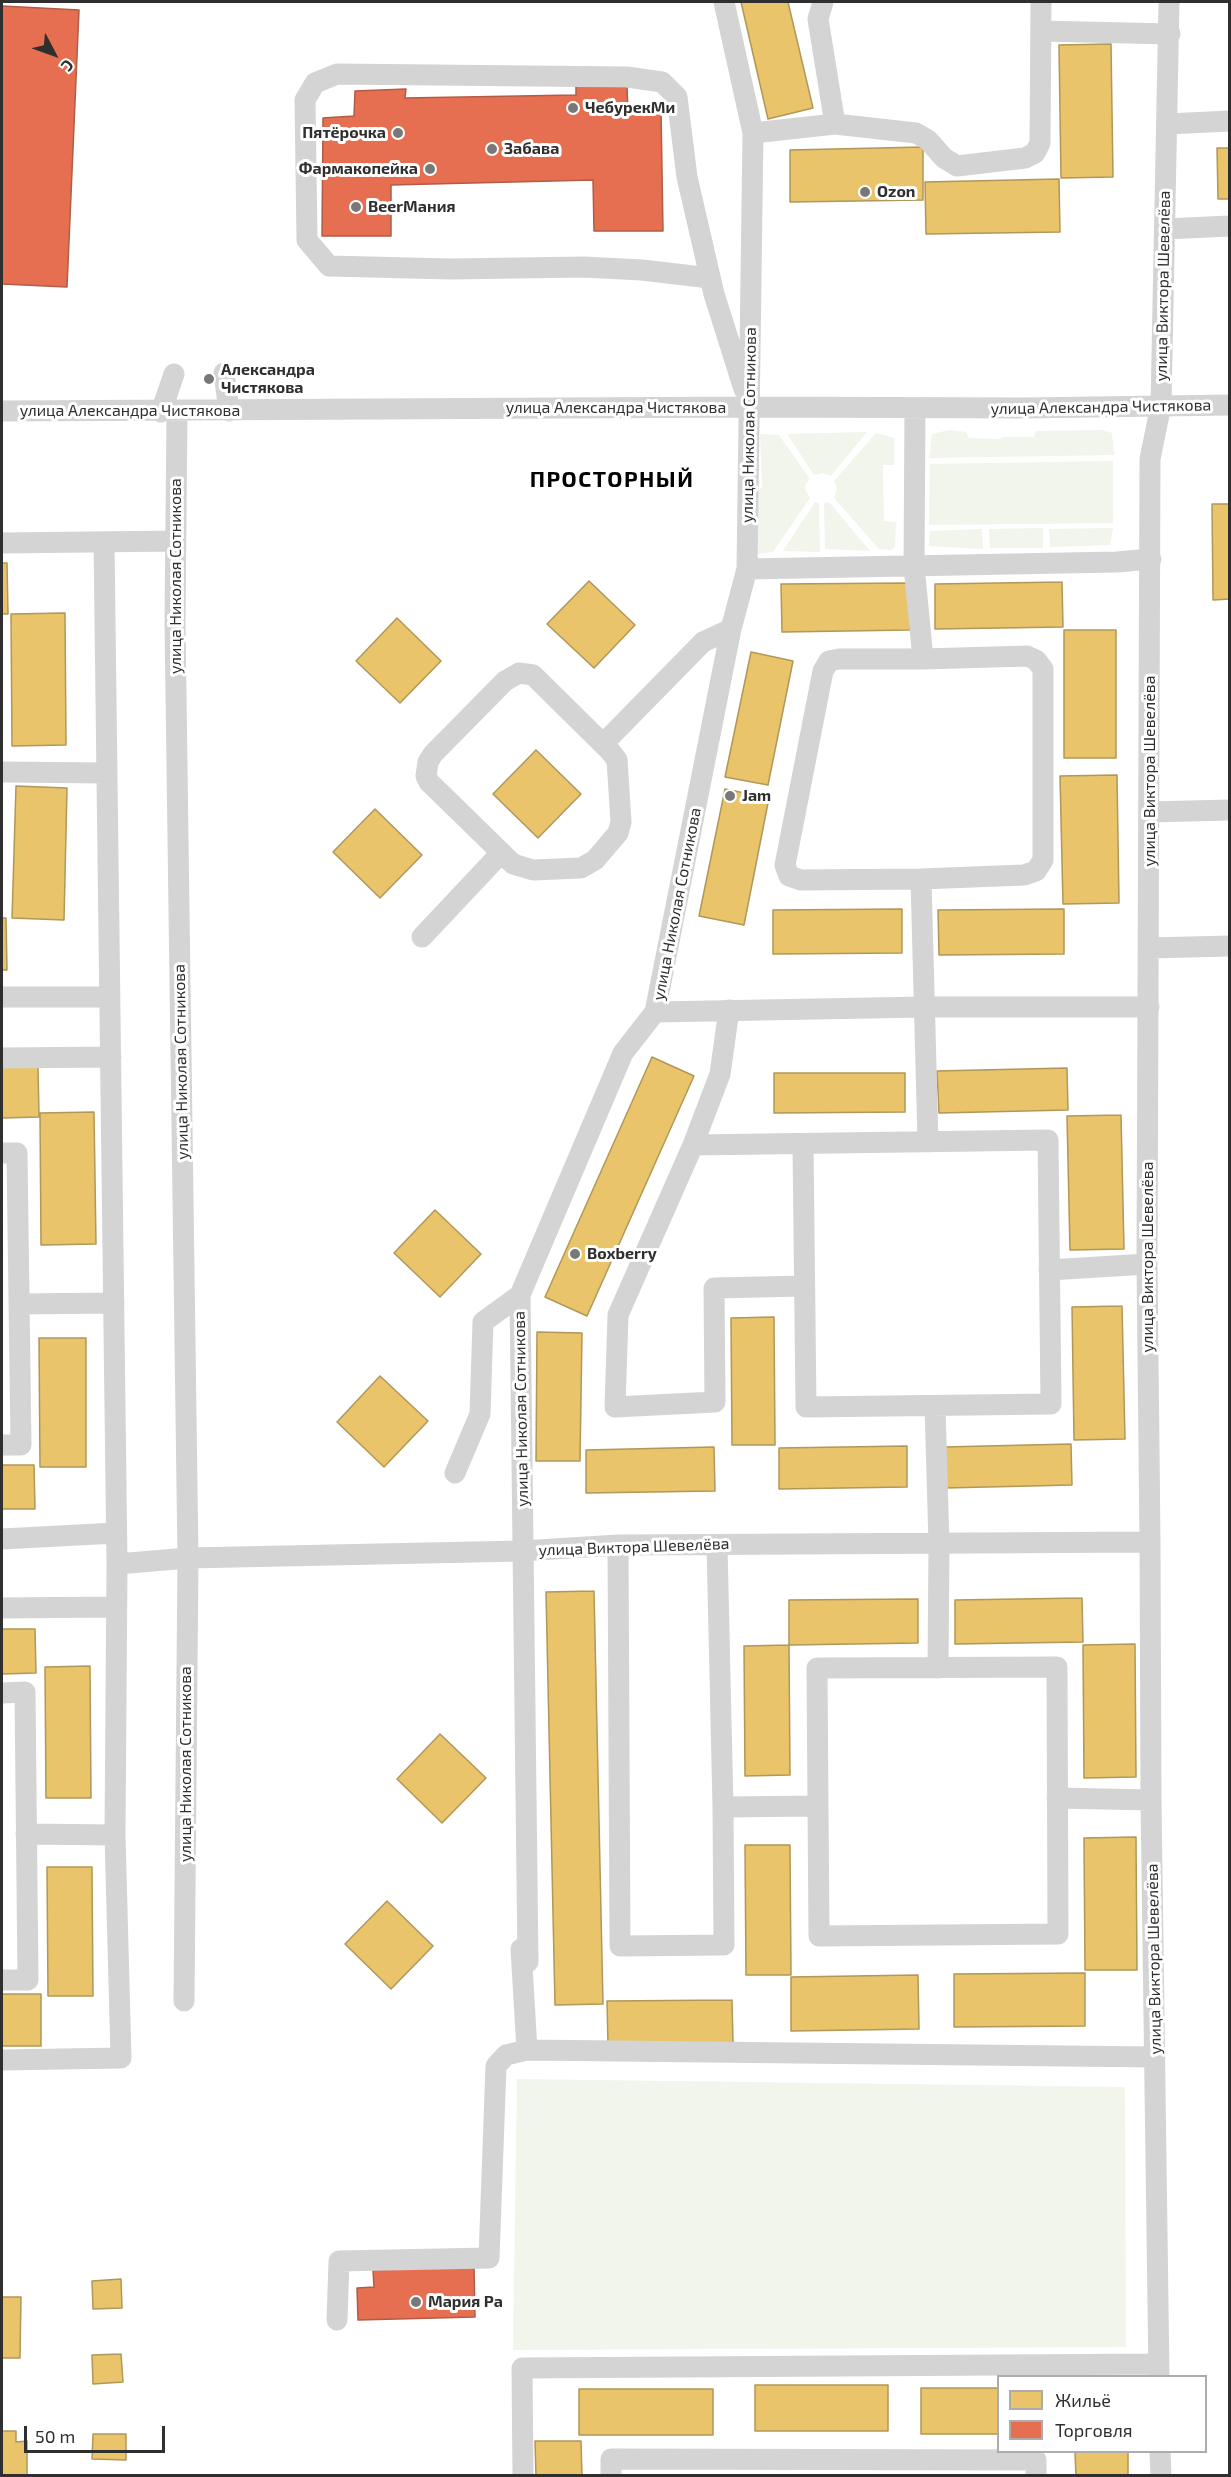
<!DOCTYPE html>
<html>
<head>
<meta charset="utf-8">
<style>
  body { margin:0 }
  #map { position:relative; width:1231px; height:2477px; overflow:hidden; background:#fff; font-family:"Exo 2",sans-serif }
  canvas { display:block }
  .frame { position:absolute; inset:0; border:3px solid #2f2f2f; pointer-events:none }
  .legend { position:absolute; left:997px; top:2375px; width:210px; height:78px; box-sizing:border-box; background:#fff; border:2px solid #acacac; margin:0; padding:8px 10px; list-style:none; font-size:18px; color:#2f2f2f }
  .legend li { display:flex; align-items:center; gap:12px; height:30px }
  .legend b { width:30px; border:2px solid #acacac }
  .north { position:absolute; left:24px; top:24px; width:60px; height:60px; -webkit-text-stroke:4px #fff; paint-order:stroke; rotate:131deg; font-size:16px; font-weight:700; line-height:24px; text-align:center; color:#2f2f2f }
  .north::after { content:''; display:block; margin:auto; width:21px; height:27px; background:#2f2f2f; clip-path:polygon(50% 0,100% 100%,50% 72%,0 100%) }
  .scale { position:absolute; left:24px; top:2426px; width:141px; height:27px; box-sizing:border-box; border:3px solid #2f2f2f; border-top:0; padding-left:8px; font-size:18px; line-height:21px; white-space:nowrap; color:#2f2f2f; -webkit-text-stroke:4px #fff; paint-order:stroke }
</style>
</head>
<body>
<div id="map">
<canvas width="1231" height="2477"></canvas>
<div class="frame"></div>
<ul class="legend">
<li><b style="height:16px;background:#e9c46a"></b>Жильё</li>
<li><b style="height:16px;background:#e76f51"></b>Торговля</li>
</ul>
<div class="north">С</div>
<div class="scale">50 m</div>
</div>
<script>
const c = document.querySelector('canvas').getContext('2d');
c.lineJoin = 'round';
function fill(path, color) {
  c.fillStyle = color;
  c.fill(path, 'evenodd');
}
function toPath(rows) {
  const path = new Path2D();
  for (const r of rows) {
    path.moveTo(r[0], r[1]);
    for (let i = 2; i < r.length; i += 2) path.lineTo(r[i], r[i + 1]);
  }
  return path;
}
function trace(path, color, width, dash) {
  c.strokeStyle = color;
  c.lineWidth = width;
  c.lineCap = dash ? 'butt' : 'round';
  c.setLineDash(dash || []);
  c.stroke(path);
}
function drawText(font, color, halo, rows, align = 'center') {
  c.font = font + ' "Exo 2",sans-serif';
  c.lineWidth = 6;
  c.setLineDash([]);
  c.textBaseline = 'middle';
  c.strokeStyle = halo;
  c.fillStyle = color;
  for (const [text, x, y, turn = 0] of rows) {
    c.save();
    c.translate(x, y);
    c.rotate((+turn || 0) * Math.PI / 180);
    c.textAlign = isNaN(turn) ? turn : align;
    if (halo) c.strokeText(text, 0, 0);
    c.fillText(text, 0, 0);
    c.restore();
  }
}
fill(toPath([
  [949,430,966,432,969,438,999,439,1003,437,1034,437,1035,431,1102,430,1112,433,1114,455,929,458,932,434],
  [867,432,831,476,823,473,814,475,787,434],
  [876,433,894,438,894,465,883,465,884,521,896,522,895,547,891,550,879,549,834,498,837,488,834,481],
  [760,434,779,435,810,479,805,485,805,490,810,498,773,552,749,555,754,497,762,486],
  [1113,461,1113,523,929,525,930,464],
  [815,502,819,503,820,552,783,551],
  [829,502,870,551,825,549,824,503],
  [1043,528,1043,548,990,548,989,529],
  [1113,528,1110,545,1050,547,1049,529],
  [982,529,983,549,929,546,930,531],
  [517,2079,1125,2087,1126,2347,513,2350]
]), '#f1f5ec');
const homes = toPath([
  [741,2,788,2,813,108,768,119,741,2],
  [1111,44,1113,177,1061,178,1059,45,1111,44],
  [923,147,923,200,790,202,790,150,923,147],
  [1217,148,1230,148,1230,199,1218,199,1217,148],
  [1059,179,1060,232,926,234,925,182,1059,179],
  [1212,504,1230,504,1230,599,1213,600,1212,504],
  [2,563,7,563,8,614,2,614,2,563],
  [589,581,635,625,594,668,547,624,589,581],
  [1062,582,1063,627,935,629,935,584,1062,582],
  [910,583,910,630,782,632,781,584,910,583],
  [65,613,66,745,12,746,11,614,65,613],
  [397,618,441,661,400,703,356,661,397,618],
  [1064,630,1116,630,1116,758,1064,758,1064,630],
  [751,652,793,661,768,785,725,777,751,652],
  [536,750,581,794,538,838,493,794,536,750],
  [1117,775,1119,903,1063,904,1060,776,1117,775],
  [16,786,67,788,64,920,12,918,16,786],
  [725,789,769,798,744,925,699,916,725,789],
  [375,809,422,855,380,898,333,852,375,809],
  [902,909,902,953,773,954,773,910,902,909],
  [1064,909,1064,954,939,955,938,910,1064,909],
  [2,918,6,918,7,970,2,970,2,918],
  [652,1057,694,1076,587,1316,545,1297,652,1057],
  [2,1066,38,1066,39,1117,2,1118,2,1066],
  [1067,1068,1068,1110,939,1113,937,1071,1067,1068],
  [774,1073,905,1073,905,1112,774,1113,774,1073],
  [94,1112,96,1244,41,1245,40,1113,94,1112],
  [1121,1115,1124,1249,1070,1250,1067,1116,1121,1115],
  [435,1210,481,1254,440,1297,394,1253,435,1210],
  [1122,1306,1125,1439,1074,1440,1072,1307,1122,1306],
  [774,1317,775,1445,732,1445,731,1318,774,1317],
  [537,1332,582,1333,580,1461,536,1461,537,1332],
  [39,1338,86,1338,86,1467,40,1467,39,1338],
  [380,1376,428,1421,384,1467,337,1422,380,1376],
  [1071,1444,1072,1485,945,1488,944,1447,1071,1444],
  [907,1446,907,1487,779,1489,779,1448,907,1446],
  [714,1447,715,1491,586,1493,586,1450,714,1447],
  [2,1465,34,1465,35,1509,2,1509,2,1465],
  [594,1591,603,2004,555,2005,546,1592,594,1591],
  [1082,1598,1083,1642,955,1644,955,1600,1082,1598],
  [918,1599,918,1643,789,1645,789,1600,918,1599],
  [2,1629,35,1629,36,1673,2,1674,2,1629],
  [1135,1644,1136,1777,1084,1778,1083,1645,1135,1644],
  [789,1645,790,1775,745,1776,744,1646,789,1645],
  [90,1666,91,1798,46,1798,45,1667,90,1666],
  [440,1734,486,1778,442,1823,397,1779,440,1734],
  [1136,1837,1137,1970,1085,1970,1084,1838,1136,1837],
  [745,1845,790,1845,791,1975,746,1975,745,1845],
  [47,1867,92,1867,93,1996,48,1996,47,1867],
  [387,1901,433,1946,391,1989,345,1944,387,1901],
  [1085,1973,1085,2026,954,2027,954,1974,1085,1973],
  [918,1975,919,2029,791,2031,791,1977,918,1975],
  [2,1994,41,1994,41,2046,2,2046,2,1994],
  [732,2000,733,2043,608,2045,607,2001,732,2000],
  [121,2279,122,2308,93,2309,92,2281,121,2279],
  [2,2297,21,2297,20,2358,2,2358,2,2297],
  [121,2354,123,2382,93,2384,92,2355,121,2354],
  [755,2385,888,2385,888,2431,755,2431,755,2385],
  [921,2388,998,2388,998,2434,921,2434,921,2388],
  [579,2389,713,2389,713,2435,579,2435,579,2389],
  [2,2431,16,2431,16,2442,27,2441,27,2476,2,2476,2,2431],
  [93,2434,126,2434,126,2460,92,2459,93,2434],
  [535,2441,581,2441,582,2476,536,2476,535,2441],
  [1075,2452,1128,2452,1128,2476,1076,2476,1075,2452]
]);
fill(homes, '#e9c46a');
trace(homes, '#b19758', 1.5);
const shops = toPath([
  [2,6,79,10,67,287,2,284,2,6],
  [576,86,627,87,628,113,661,111,663,231,594,231,593,180,391,185,391,236,322,236,323,118,354,116,355,91,406,89,405,98,576,95,576,86],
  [474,2267,475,2317,358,2320,357,2288,374,2287,373,2270,474,2267]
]);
fill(shops, '#e76f51');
trace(shops, '#b05c47', 1.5);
trace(toPath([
  [823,2,818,19,835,124],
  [1041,31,1170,34],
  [1167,124,1230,121],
  [753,133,835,124,916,133,928,140,944,158,957,166,1025,158,1035,153,1040,143,1041,2],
  [1165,229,1230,226],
  [710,278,642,270,584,267,451,269,329,266,307,240,305,100,315,83,337,74,627,77,662,82,677,97,687,177,714,294,744,389],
  [224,373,229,411],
  [915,408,914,566,923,659],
  [2,411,750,407,1024,408,1230,405],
  [161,412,174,374],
  [177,412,175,622,188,1558,184,2001],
  [2,543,176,541],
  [747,569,1117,562,1151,559],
  [1027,656,1036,660,1043,669,1043,860,1036,871,1024,875,921,879,801,880,789,876,785,865,823,671,829,661,839,659,923,659,1027,656],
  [519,673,533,675,610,751,617,760,621,822,618,833,595,860,581,868,533,870,513,864,429,782,426,776,428,762,433,754,505,681,519,673],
  [603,744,703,642,731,629],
  [2,772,107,773],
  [1149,812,1230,810],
  [921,879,928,1142],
  [422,937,501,853],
  [1149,948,1230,946],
  [2,997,110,997],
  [729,1010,720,1074,693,1145,618,1315,615,1407,715,1402,714,1288,804,1286],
  [655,1012,924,1007,1149,1007],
  [2,1058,111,1057],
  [693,1145,1048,1140,1051,1404,806,1407,803,1144],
  [2,1153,17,1153,21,1445,2,1445],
  [1049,1270,1147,1264],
  [19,1304,114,1303],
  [935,1406,939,1544,938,1668],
  [455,1473,480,1414,483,1322,520,1295],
  [2,1539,116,1533],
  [1150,1542,1151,1800,1159,2376],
  [618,1545,620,1946,724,1945,723,1807,818,1806,819,1936,1058,1934,1057,1667,817,1668,818,1806],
  [717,1545,723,1807],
  [117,1564,188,1558,522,1551,618,1545,1150,1542,1147,1264,1150,459,1161,405,1169,2],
  [2,1608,116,1607],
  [2,1693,25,1692,28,1980,2,1980],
  [1057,1798,1151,1800],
  [26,1834,115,1835],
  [521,1949,527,2050],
  [528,1962,520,1295,623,1053,655,1012,731,629,747,569,753,133,724,2],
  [2,2060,121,2058,115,1835,117,1564,104,542],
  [337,2320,339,2261,489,2258,496,2066,506,2055,527,2050,1155,2057],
  [1160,2452,1161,2476],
  [523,2476,522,2368,1159,2364],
  [611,2476,611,2459,1036,2460,1036,2476]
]), '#d4d4d4', 21);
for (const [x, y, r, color] of [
  [573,108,6,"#787878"],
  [398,133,6,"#787878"],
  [492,149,6,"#787878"],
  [430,169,6,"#787878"],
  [865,192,6,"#787878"],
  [356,207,6,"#787878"],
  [209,379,6,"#787878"],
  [730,796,6,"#787878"],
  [575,1254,6,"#787878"],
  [416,2302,6,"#787878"]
]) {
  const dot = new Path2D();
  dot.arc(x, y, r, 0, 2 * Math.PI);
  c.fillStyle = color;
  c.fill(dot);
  trace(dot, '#fff', 2);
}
drawText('bold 16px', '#2f2f2f', '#fff', [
  ["ЧебурекМи",585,108],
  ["Пятёрочка",386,133,"right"],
  ["Забава",504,149],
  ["Фармакопейка",418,169,"right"],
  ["Ozon",877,192],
  ["BeerМания",368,207],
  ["Александра",221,370],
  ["Чистякова",221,388],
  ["Jam",742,796],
  ["Boxberry",587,1254],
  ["Мария Ра",428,2302]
], 'left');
drawText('16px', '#2f2f2f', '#fff', [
  ["улица Виктора Шевелёва",1163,286,-89],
  ["улица Александра Чистякова",1101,407,-1],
  ["улица Александра Чистякова",616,408],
  ["улица Александра Чистякова",130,411],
  ["улица Николая Сотникова",749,425,-89],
  ["улица Николая Сотникова",176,576,-90],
  ["улица Виктора Шевелёва",1150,771,-90],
  ["улица Николая Сотникова",677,904,-79],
  ["улица Николая Сотникова",181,1062,-91],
  ["улица Виктора Шевелёва",1148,1257,-90],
  ["улица Николая Сотникова",521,1409,-91],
  ["улица Виктора Шевелёва",634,1547,-2],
  ["улица Николая Сотникова",186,1764,-90],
  ["улица Виктора Шевелёва",1154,1959,-91]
]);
c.letterSpacing = '1.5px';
drawText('bold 22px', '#000', '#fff', [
  ["ПРОСТОРНЫЙ",612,480]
]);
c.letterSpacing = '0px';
</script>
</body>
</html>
